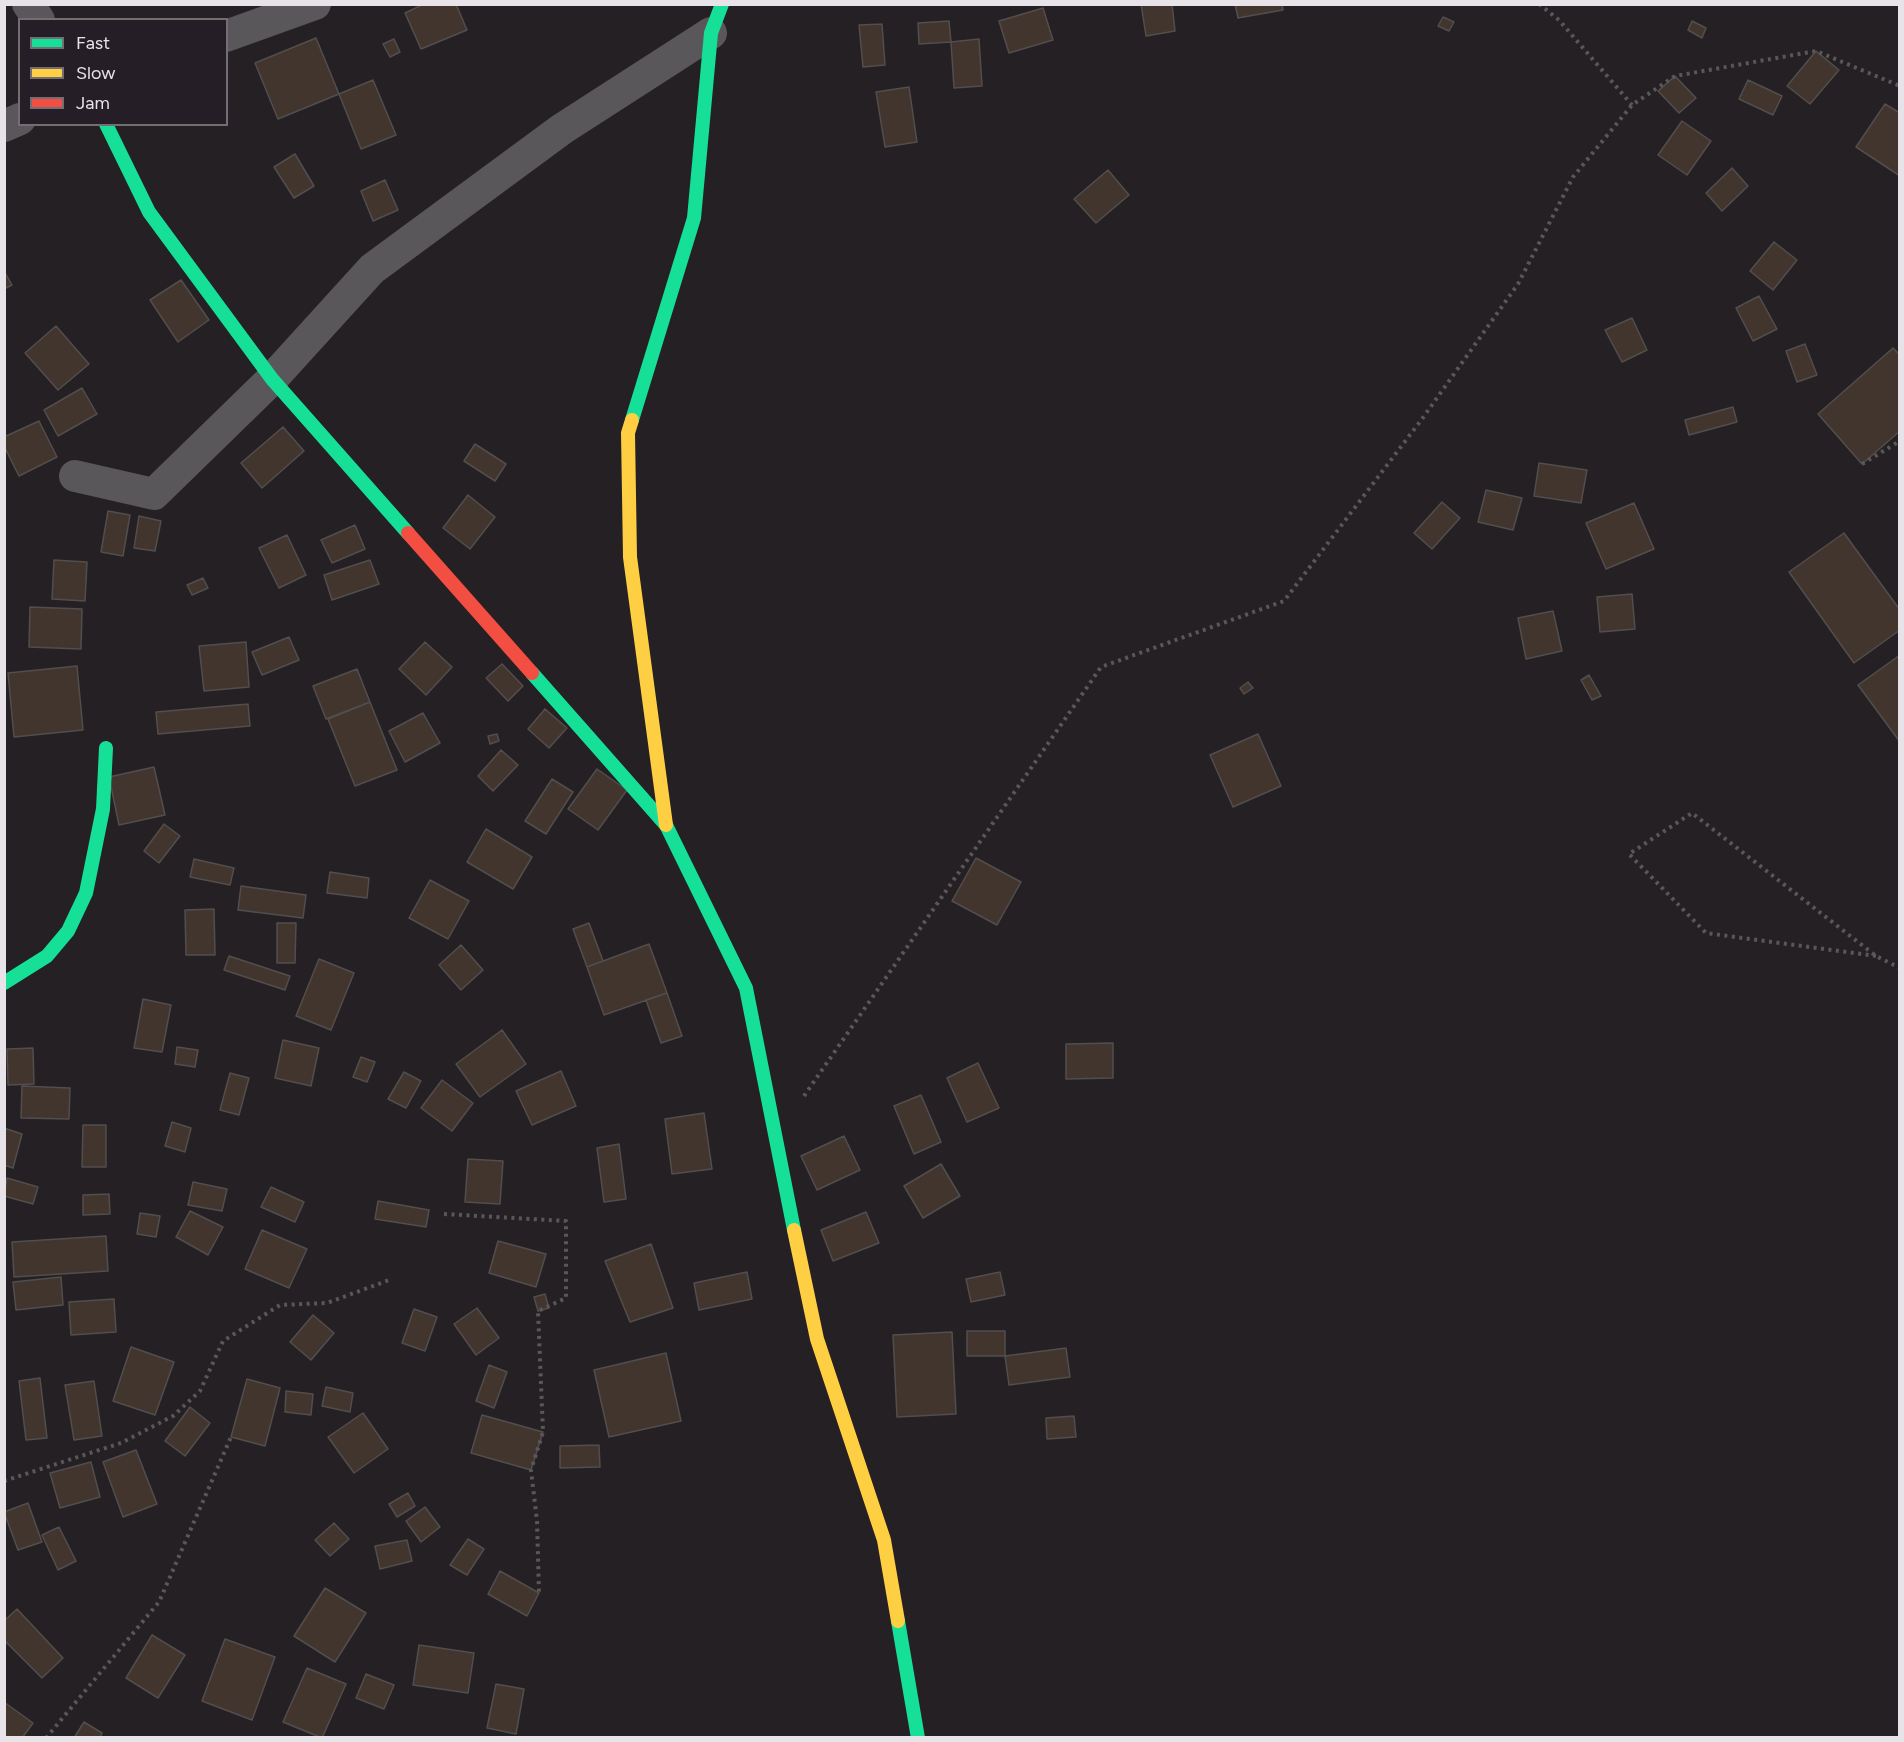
<!DOCTYPE html>
<html>
<head>
<meta charset="utf-8">
<style>
  body { margin:0 }
  #map { position:relative; width:1904px; height:1742px; overflow:hidden; background:#242024; font-family:Figtree,sans-serif }
  canvas { display:block }
  .frame { position:absolute; inset:0; border:6px solid #e8e3e8; pointer-events:none }
  .legend { position:absolute; left:18px; top:18px; width:210px; height:108px; box-sizing:border-box; background:#261e26; border:2px solid #746d74; margin:0; padding:8px 10px; list-style:none; font-size:18px; color:#e8e3e8 }
  .legend li { display:flex; align-items:center; gap:12px; height:30px }
  .legend b { width:30px; border:2px solid #746d74 }
</style>
</head>
<body>
<div id="map">
<canvas width="1904" height="1742"></canvas>
<div class="frame"></div>
<ul class="legend">
<li><b style="height:8px;background:#16e098"></b>Fast</li>
<li><b style="height:8px;background:#ffcf43"></b>Slow</li>
<li><b style="height:8px;background:#f24e42"></b>Jam</li>
</ul>
</div>
<script>
const c = document.querySelector('canvas').getContext('2d');
c.lineJoin = 'round';
function fill(path, color) {
  c.fillStyle = color;
  c.fill(path, 'evenodd');
}
function toPath(rows) {
  const path = new Path2D();
  for (const r of rows) {
    path.moveTo(r[0], r[1]);
    for (let i = 2; i < r.length; i += 2) path.lineTo(r[i], r[i + 1]);
  }
  return path;
}
function trace(path, color, width, dash) {
  c.strokeStyle = color;
  c.lineWidth = width;
  c.lineCap = dash ? 'butt' : 'round';
  c.setLineDash(dash || []);
  c.stroke(path);
}
const building = toPath([
  [424,4,456,4,467,30,421,49,405,13,424,4],
  [1141,4,1172,4,1175,31,1146,36,1141,4],
  [1235,4,1282,4,1283,10,1238,18,1235,4],
  [1043,8,1053,40,1009,53,999,21,1043,8],
  [1443,17,1454,22,1449,31,1438,26,1443,17],
  [949,21,951,42,919,44,918,23,949,21],
  [1692,21,1706,28,1702,38,1688,30,1692,21],
  [882,24,885,65,863,67,859,25,882,24],
  [316,38,339,94,278,119,255,63,316,38],
  [394,39,400,52,390,57,383,44,394,39],
  [979,39,982,86,954,88,951,42,979,39],
  [1816,51,1839,70,1810,104,1787,86,1816,51],
  [1675,76,1696,98,1679,113,1658,91,1675,76],
  [373,80,396,135,361,149,339,94,373,80],
  [1748,80,1782,96,1773,115,1739,99,1748,80],
  [909,87,917,142,885,147,876,92,909,87],
  [1885,104,1900,113,1900,176,1856,147,1885,104],
  [1682,121,1711,141,1687,175,1658,155,1682,121],
  [295,154,314,186,294,198,274,167,295,154],
  [1732,168,1748,186,1722,211,1706,193,1732,168],
  [1108,170,1129,195,1096,223,1074,199,1108,170],
  [385,180,398,210,373,221,361,191,385,180],
  [1774,242,1797,260,1773,290,1750,271,1774,242],
  [4,271,12,285,4,289,4,271],
  [181,280,209,320,178,342,150,300,181,280],
  [1759,296,1777,329,1753,341,1736,308,1759,296],
  [1632,318,1647,350,1622,362,1605,330,1632,318],
  [56,326,89,364,58,390,25,353,56,326],
  [1805,344,1817,375,1797,382,1786,351,1805,344],
  [1893,348,1900,355,1900,431,1862,464,1818,414,1893,348],
  [82,388,97,414,58,436,44,410,82,388],
  [1733,407,1737,422,1689,435,1685,420,1733,407],
  [39,421,57,457,19,476,4,446,4,437,39,421],
  [283,427,304,451,262,488,241,463,283,427],
  [475,444,506,464,495,481,464,461,475,444],
  [1539,463,1587,470,1581,503,1534,496,1539,463],
  [1486,490,1522,498,1513,530,1478,522,1486,490],
  [468,495,495,517,470,549,443,528,468,495],
  [1442,502,1460,518,1432,549,1414,533,1442,502],
  [1634,503,1654,549,1606,569,1586,523,1634,503],
  [108,511,130,515,123,556,101,552,108,511],
  [139,516,161,521,155,551,134,548,139,516],
  [355,525,365,549,332,563,321,540,355,525],
  [1844,533,1900,610,1900,630,1854,663,1789,572,1844,533],
  [287,535,306,575,279,588,259,548,287,535],
  [54,560,87,562,85,601,52,599,54,560],
  [370,560,379,584,332,600,324,575,370,560],
  [203,578,208,588,192,595,187,585,203,578],
  [1632,594,1635,629,1600,632,1597,597,1632,594],
  [30,607,82,609,81,649,29,647,30,607],
  [1553,611,1562,651,1526,659,1518,618,1553,611],
  [289,637,299,660,262,675,252,652,289,637],
  [246,642,249,687,204,691,199,646,246,642],
  [425,642,452,667,426,695,399,669,425,642],
  [1900,655,1900,742,1858,685,1900,655],
  [502,664,523,686,508,701,486,678,502,664],
  [77,666,83,730,14,737,8,673,77,666],
  [357,669,370,702,326,719,313,686,357,669],
  [1589,675,1601,696,1592,700,1581,680,1589,675],
  [1248,682,1253,688,1244,694,1240,688,1248,682],
  [370,702,397,770,355,786,328,719,370,702],
  [248,704,250,726,158,734,156,712,248,704],
  [545,709,567,728,549,748,528,729,545,709],
  [423,713,440,743,405,762,389,731,423,713],
  [497,734,499,741,490,744,488,736,497,734],
  [1258,734,1281,786,1233,807,1210,755,1258,734],
  [501,750,518,765,493,791,478,776,501,750],
  [154,767,165,815,119,825,109,777,154,767],
  [597,769,627,790,598,830,568,809,597,769],
  [552,779,573,792,546,834,525,821,552,779],
  [164,824,180,836,159,863,144,851,164,824],
  [486,829,532,857,513,889,467,862,486,829],
  [976,858,1021,882,997,925,952,901,976,858],
  [194,859,234,868,230,885,190,877,194,859],
  [330,872,369,878,367,898,327,893,330,872],
  [430,880,469,901,448,939,409,918,430,880],
  [241,886,306,895,303,918,238,910,241,886],
  [214,909,215,955,186,955,185,910,214,909],
  [277,923,296,923,295,963,277,963,277,923],
  [589,923,603,961,587,967,573,929,589,923],
  [649,944,667,993,604,1015,587,967,649,944],
  [461,945,483,970,461,990,439,965,461,945],
  [229,956,290,976,285,990,224,970,229,956],
  [319,959,354,973,331,1030,296,1016,319,959],
  [667,993,682,1036,661,1043,646,1000,667,993],
  [143,999,171,1005,162,1052,134,1048,143,999],
  [502,1030,526,1064,480,1097,456,1064,502,1030],
  [283,1040,319,1048,311,1086,275,1078,283,1040],
  [1113,1043,1113,1078,1066,1079,1066,1044,1113,1043],
  [177,1047,198,1050,195,1067,175,1064,177,1047],
  [33,1048,34,1084,8,1085,7,1049,33,1048],
  [361,1057,375,1062,367,1082,353,1077,361,1057],
  [978,1063,999,1108,967,1122,947,1078,978,1063],
  [561,1071,576,1106,532,1125,516,1091,561,1071],
  [404,1072,421,1081,406,1108,388,1099,404,1072],
  [230,1073,249,1078,239,1115,220,1110,230,1073],
  [442,1080,473,1103,452,1131,421,1108,442,1080],
  [22,1086,70,1088,69,1119,21,1118,22,1086],
  [921,1095,941,1142,914,1154,894,1106,921,1095],
  [704,1113,712,1169,672,1174,665,1119,704,1113],
  [172,1122,191,1128,185,1152,165,1146,172,1122],
  [83,1125,106,1125,106,1167,82,1167,83,1125],
  [4,1128,22,1134,13,1168,4,1165,4,1128],
  [844,1136,860,1170,817,1190,801,1156,844,1136],
  [619,1144,626,1199,604,1202,597,1148,619,1144],
  [468,1159,503,1161,500,1204,465,1202,468,1159],
  [941,1164,960,1196,923,1218,904,1186,941,1164],
  [7,1178,38,1187,33,1204,4,1196,7,1178],
  [193,1182,227,1189,222,1211,188,1205,193,1182],
  [271,1187,304,1202,295,1222,261,1207,271,1187],
  [109,1194,110,1214,83,1215,83,1195,109,1194],
  [378,1201,429,1210,426,1227,375,1219,378,1201],
  [190,1211,223,1227,208,1255,176,1237,190,1211],
  [866,1212,879,1243,833,1261,821,1230,866,1212],
  [140,1213,160,1216,156,1237,137,1234,140,1213],
  [262,1230,307,1249,289,1288,245,1269,262,1230],
  [106,1236,108,1271,14,1277,12,1242,106,1236],
  [498,1241,546,1254,536,1287,489,1273,498,1241],
  [651,1244,673,1308,630,1322,605,1261,651,1244],
  [747,1272,752,1299,699,1310,694,1283,747,1272],
  [1000,1272,1005,1295,971,1302,966,1279,1000,1272],
  [61,1277,63,1305,16,1310,13,1282,61,1277],
  [545,1294,549,1308,538,1311,534,1297,545,1294],
  [114,1299,116,1332,71,1335,69,1302,114,1299],
  [477,1308,499,1338,476,1355,454,1324,477,1308],
  [414,1309,437,1317,425,1351,402,1343,414,1309],
  [313,1315,334,1333,311,1360,290,1342,313,1315],
  [967,1331,1005,1331,1005,1356,967,1356,967,1331],
  [952,1332,956,1414,897,1417,893,1335,952,1332],
  [131,1347,174,1362,155,1415,113,1401,131,1347],
  [1066,1348,1070,1377,1009,1385,1005,1356,1066,1348],
  [666,1353,681,1421,609,1437,594,1370,666,1353],
  [489,1365,507,1372,494,1408,476,1401,489,1365],
  [40,1378,47,1438,26,1440,19,1381,40,1378],
  [247,1379,280,1388,265,1446,231,1437,247,1379],
  [94,1381,102,1436,74,1440,65,1385,94,1381],
  [326,1387,353,1393,350,1412,322,1406,326,1387],
  [286,1391,313,1394,311,1415,285,1412,286,1391],
  [190,1407,210,1423,185,1456,165,1441,190,1407],
  [363,1413,388,1449,354,1473,328,1437,363,1413],
  [482,1415,543,1432,531,1470,471,1453,482,1415],
  [1074,1416,1076,1437,1047,1439,1046,1418,1074,1416],
  [599,1445,600,1467,560,1468,560,1446,599,1445],
  [136,1450,157,1504,123,1517,103,1462,136,1450],
  [91,1462,100,1497,60,1508,50,1473,91,1462],
  [408,1493,415,1506,397,1517,389,1504,408,1493],
  [28,1503,42,1542,18,1550,4,1512,28,1503],
  [425,1507,440,1527,421,1542,406,1521,425,1507],
  [334,1523,349,1539,330,1556,315,1540,334,1523],
  [59,1527,76,1561,58,1570,42,1535,59,1527],
  [468,1539,484,1549,467,1575,450,1565,468,1539],
  [407,1540,412,1561,380,1569,375,1546,407,1540],
  [500,1571,539,1593,527,1616,488,1594,500,1571],
  [325,1588,366,1613,335,1662,294,1636,325,1588],
  [17,1609,63,1658,42,1678,4,1640,4,1621,17,1609],
  [152,1635,185,1655,158,1698,126,1678,152,1635],
  [225,1639,275,1657,252,1720,202,1701,225,1639],
  [419,1645,474,1653,468,1693,413,1685,419,1645],
  [307,1668,346,1684,322,1738,283,1722,307,1668],
  [366,1674,394,1685,384,1709,356,1698,366,1674],
  [496,1684,524,1689,516,1734,487,1728,496,1684],
  [4,1702,33,1723,22,1738,4,1738,4,1702],
  [84,1722,102,1733,100,1738,74,1738,84,1722]
]);
fill(building, '#42352e');
trace(building, '#524e4e', 1.5);
trace(toPath([
  [1539,4,1559,20,1632,105],
  [1862,464,1900,441],
  [1876,956,1706,933,1629,854,1692,813,1876,956,1900,968],
  [804,1096,1101,667,1284,601,1422,419,1518,284,1573,177,1632,105,1675,76,1816,51,1900,86],
  [444,1214,566,1221,566,1298,538,1311,543,1432,531,1470,537,1521,539,1593],
  [4,1481,121,1443,173,1416,200,1391,223,1341,280,1305,327,1303,392,1279],
  [46,1738,159,1602,231,1437]
]), '#5a575a', 4, [3, 4.5]);
trace(toPath([
  [28,4,39,20],
  [226,36,315,4],
  [4,126,20,119],
  [75,476,154,494,272,379,372,269,562,129,711,33]
]), '#5a575a', 32);
trace(toPath([
  [106,124,149,212,272,379,408,533],
  [632,420,694,218,711,33,722,4],
  [532,673,666,825,746,988,794,1230],
  [4,983,47,956,68,931,86,893,103,809,106,748],
  [898,1621,918,1738]
]), '#16e098', 14);
trace(toPath([
  [632,420,628,433,630,557,666,825],
  [794,1230,817,1339,884,1540,898,1621]
]), '#ffcf43', 14);
trace(toPath([
  [408,533,532,673]
]), '#f24e42', 14);
</script>
</body>
</html>
